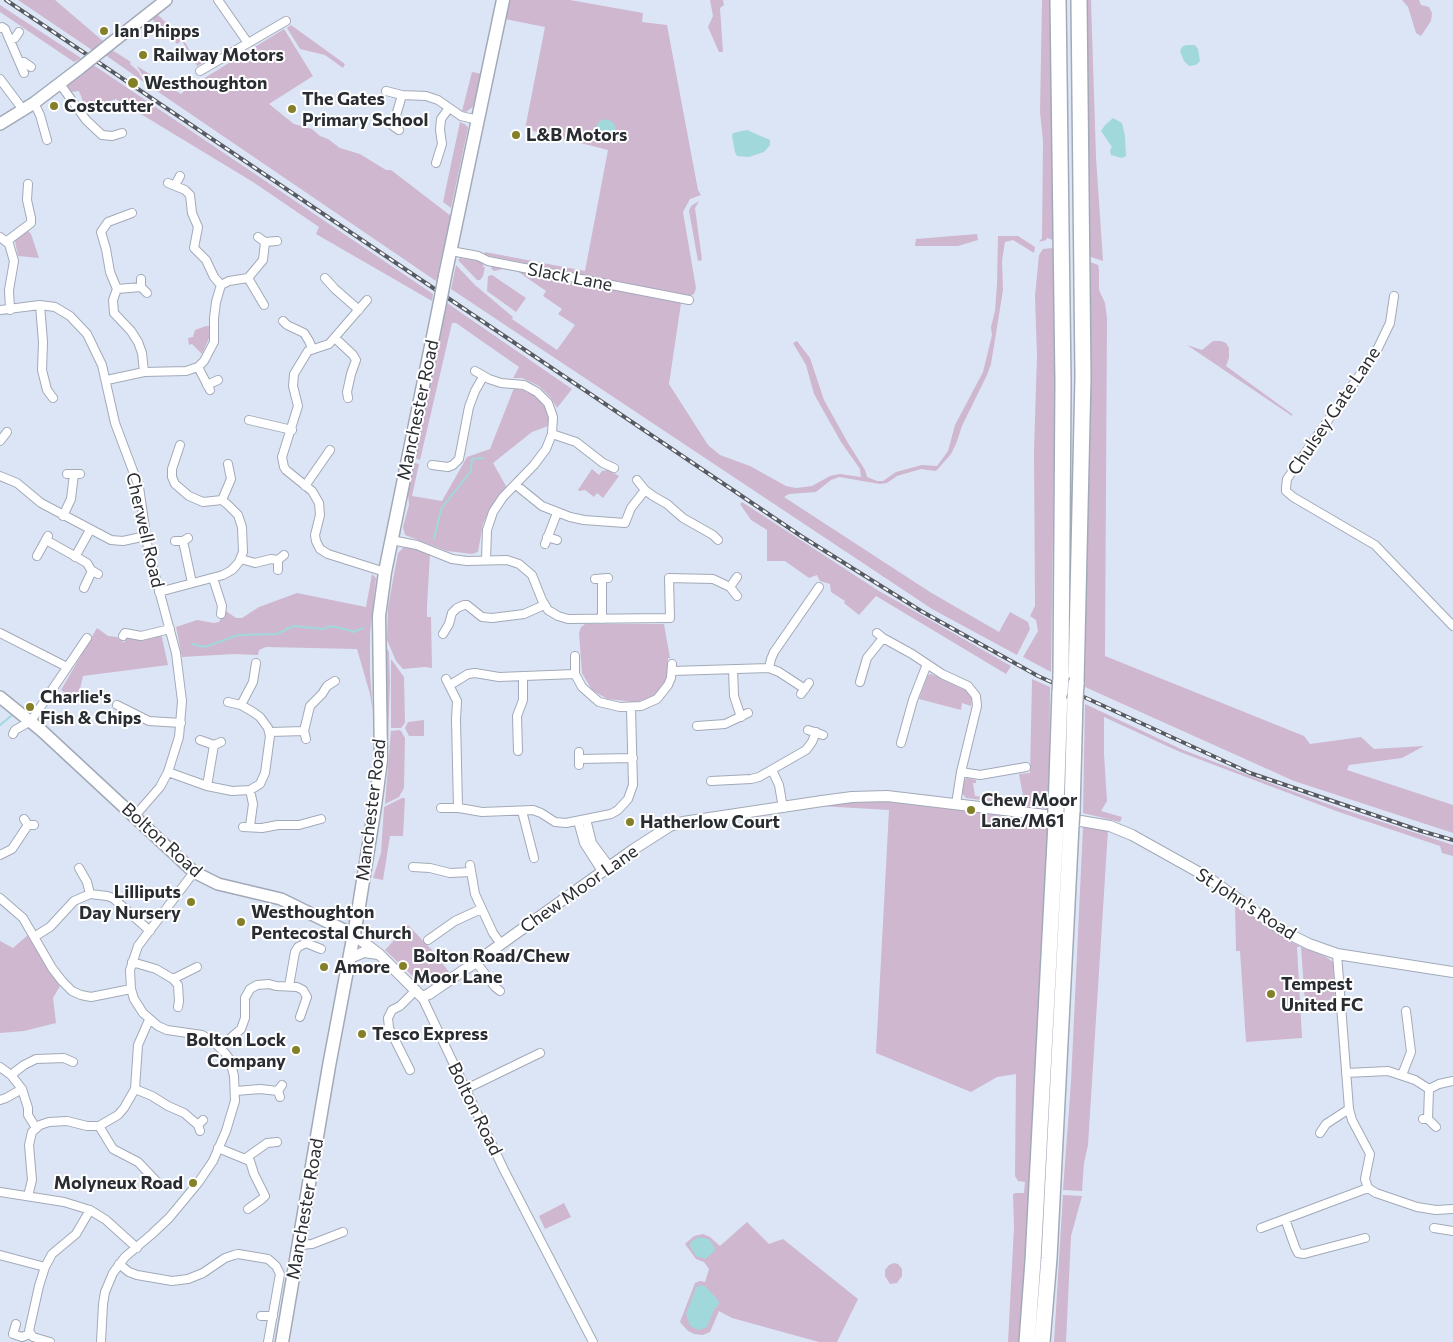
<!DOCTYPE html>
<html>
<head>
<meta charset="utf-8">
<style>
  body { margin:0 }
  canvas { display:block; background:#dce5f5 }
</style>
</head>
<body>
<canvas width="1453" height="1342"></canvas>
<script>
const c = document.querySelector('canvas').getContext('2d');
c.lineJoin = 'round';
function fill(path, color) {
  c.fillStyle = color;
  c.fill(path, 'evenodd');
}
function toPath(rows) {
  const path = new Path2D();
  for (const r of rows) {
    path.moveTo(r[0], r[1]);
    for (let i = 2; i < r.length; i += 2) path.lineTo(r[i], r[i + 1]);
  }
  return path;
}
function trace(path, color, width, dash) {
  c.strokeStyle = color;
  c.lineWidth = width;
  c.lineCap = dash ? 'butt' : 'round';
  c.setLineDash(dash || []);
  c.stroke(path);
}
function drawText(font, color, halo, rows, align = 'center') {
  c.font = font + ' Commissioner,sans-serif';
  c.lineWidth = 4;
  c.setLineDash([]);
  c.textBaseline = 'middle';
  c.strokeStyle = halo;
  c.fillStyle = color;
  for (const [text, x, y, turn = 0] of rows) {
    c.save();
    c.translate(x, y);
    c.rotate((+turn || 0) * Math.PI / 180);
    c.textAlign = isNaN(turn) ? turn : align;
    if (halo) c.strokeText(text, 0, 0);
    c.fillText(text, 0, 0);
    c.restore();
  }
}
fill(toPath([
  [18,0,55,0,103,41,92,50],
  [509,0,570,0,643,13,642,22,667,25,698,190,701,195,690,199,683,212,696,288,694,294,690,296,484,255,485,252,585,271,608,150,525,129,545,27,505,19],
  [710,0,723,0,724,5,720,8,723,52,719,52,708,27,713,16],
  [1042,0,1051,0,1053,240,1047,238,1046,240,1039,242,1042,238,1043,141,1040,112],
  [1085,0,1091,0,1096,157,1103,261,1088,256],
  [1402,0,1419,0,1421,5,1429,7,1432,13,1431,21,1421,36,1416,33,1408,7],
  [0,5,81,58,74,62,0,12],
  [157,14,183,39,193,56,204,51,209,59,197,66,182,41,177,44,150,17],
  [291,25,345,64,343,68,325,55,300,49,287,28],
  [284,29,313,76,269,104,294,124,312,129,320,136,328,139,340,148,360,154,386,170,391,170,451,216,436,281,148,85,137,66,181,94,185,90],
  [112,50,131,62,130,64,138,71,145,83,104,54],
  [92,64,433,294,432,301,316,234,319,227,253,182,116,99,86,109,79,91,71,92,67,91,65,86],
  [472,72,482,74,474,106,466,112,462,111],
  [460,122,466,125,468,128,451,208,443,202],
  [699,201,695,208,702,260,698,261,689,211,691,206],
  [27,230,31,234,39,258,18,256,15,241,16,238],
  [977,234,978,240,958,246,915,246,916,239],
  [998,236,1018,236,1035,247,1034,253,1013,240,1005,242,1002,261,1003,290,991,364,987,375,962,426,956,444,951,454,937,470,935,471,921,469,897,476,887,483,880,484,839,477,831,480,816,492,789,494,784,497,930,592,999,632,1010,612,1028,622,1030,629,1017,655,932,609,451,289,456,265,475,285,513,317,512,319,557,350,575,325,558,314,562,309,543,296,546,291,517,271,503,269,494,271,491,268,492,264,530,271,534,276,543,277,543,275,681,303,669,384,708,445,720,455,750,466,786,486,796,488,812,486,830,476,840,474,861,477,860,469,841,442,814,394,806,365,793,343,797,341,810,358,824,400,848,443,865,470,867,477,877,481,883,481,896,472,922,465,937,466,948,451,955,425,983,372,992,335,991,327,995,311,997,284],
  [1053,248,1055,380,1051,672,1023,657,1038,631,1036,620,1030,616,1035,606,1034,450,1037,356,1035,296,1039,255,1043,249],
  [460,258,484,262,483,267,485,267,483,276,480,280,477,280,458,260],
  [1088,261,1098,265,1099,270,1099,290,1105,303,1107,318,1105,656,1304,736,1310,744,1361,737,1374,749,1424,746,1402,758,1349,765,1347,770,1453,805,1453,833,1294,781,1085,687,1088,398],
  [492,275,526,298,516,312,487,291,488,276],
  [447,303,572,389,557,408,551,398,539,386,522,378,513,378,519,367,456,323,452,323,420,460,415,458],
  [206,326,209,326,210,336,202,354,192,344,189,345,188,338,193,337,195,330],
  [1213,341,1221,341,1226,343,1229,348,1229,358,1226,366,1292,414,1292,416,1187,345,1202,350],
  [514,388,522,390,533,395,541,402,546,409,548,418,548,426,532,432,493,463,507,488,498,497,487,515,483,524,478,552,472,554,447,551,405,535,403,527,409,505,408,493,415,463,419,464,412,496,442,501,467,457,490,449],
  [592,469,599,475,602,471,608,470,619,476,603,498,597,493,594,497,585,490,579,491,578,490],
  [742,502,879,591,1011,666,1006,674,876,596,859,615,844,603,845,601,831,592,830,584,820,581,817,575,809,578,785,561,767,561,767,530,751,520,740,504],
  [404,547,414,548,430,554,427,606,427,617,431,617,432,668,425,667,403,669,396,661,387,640,388,608,392,585,398,553],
  [372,574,376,578,370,633,370,673,373,712,370,694,357,649,266,647,259,650,258,655,234,654,182,657,176,627,197,620,214,623,219,622,226,611,236,618,242,618,259,607,297,593,366,607],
  [585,624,664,624,670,658,668,658,667,678,662,687,649,699,634,702,607,699,592,690,582,673,579,633,581,627],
  [97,628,108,636,117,637,121,641,124,642,128,636,135,639,145,639,161,633,168,665,83,676,77,702,61,690],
  [386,646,389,652,390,681,388,740,386,741],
  [391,659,404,677,405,723,401,728,391,728],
  [931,674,969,692,972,698,971,706,962,703,961,710,919,699,928,675],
  [1032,679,1050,687,1049,809,966,798,961,792,964,780,967,778,976,780,976,783,973,783,975,796,1024,801,1019,774,1030,773],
  [1085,704,1181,749,1256,778,1336,807,1453,845,1453,856,1442,853,1440,846,1336,811,1180,752,1104,717,1104,754,1107,801,1101,811,1122,817,1120,822,1083,813],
  [424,720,424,736,409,736,405,728,408,722],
  [399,730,401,731,405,738,404,788,399,797,385,804,391,731],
  [402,798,405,798,403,836,390,836,383,880,373,878,381,853,384,807],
  [890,800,969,809,969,811,978,812,978,811,1037,818,1037,822,1049,823,1031,1194,1020,1342,1008,1342,1014,1227,1013,1194,1016,1193,1024,1193,1025,1182,1018,1181,1015,1176,1016,1074,997,1077,971,1092,876,1053,889,810,820,806,851,801],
  [1083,827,1108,830,1088,1145,1084,1163,1082,1191,1063,1190,1071,1082],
  [1235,902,1262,924,1284,938,1301,947,1326,957,1333,962,1335,999,1305,1003,1301,947,1297,947,1302,1038,1246,1042,1240,951,1236,951],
  [408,925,432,950,449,972,431,985,421,984,385,950],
  [28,935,60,986,53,998,56,1023,24,1031,0,1033,0,941,13,948],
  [1063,1195,1082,1196,1071,1236,1066,1342,1054,1342],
  [564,1203,571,1217,545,1229,539,1216],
  [747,1222,769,1244,783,1239,858,1299,837,1342,819,1342,732,1318,719,1311,710,1332,703,1335,694,1334,688,1331,680,1322,695,1283,700,1281,705,1282,709,1269,704,1262,696,1259,685,1244,694,1236,703,1234,710,1237,720,1246],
  [894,1263,898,1264,902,1269,902,1276,897,1283,890,1284,885,1276,885,1270,889,1265]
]), '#cfb7d0');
fill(toPath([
  [1186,45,1195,45,1198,49,1200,61,1196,65,1189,66,1184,61,1180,51,1182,47],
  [1113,118,1122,123,1125,136,1126,156,1122,158,1111,155,1110,150,1112,147,1101,131,1105,125],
  [604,119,611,121,615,125,616,130,612,136,598,136,596,127,599,122],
  [747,130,770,140,770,145,764,152,749,157,737,156,735,152,732,136,733,133],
  [699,1237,709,1239,715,1248,714,1252,705,1259,696,1256,690,1246,690,1243,692,1241],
  [701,1285,706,1287,718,1300,719,1304,714,1310,707,1327,699,1330,690,1326,686,1314,696,1287]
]), '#a1d8db');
trace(toPath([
  [434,539,441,509,471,471,472,459,483,458],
  [192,644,205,647,238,635,277,634,293,626,324,629,330,626,349,630,353,632,363,628],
  [0,725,11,716]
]), '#a1d8db', 2);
const minor = toPath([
  [218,0,248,43],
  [0,28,2,27,5,29,24,73],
  [10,40,15,38,19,32],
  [20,63,24,62,31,67],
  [200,71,286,21],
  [0,79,24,111],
  [60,84,86,120,102,135,112,136,122,133],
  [386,91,402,95,426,96,438,100,461,116,478,120],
  [34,103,40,115,47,140],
  [399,130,393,126,402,95],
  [436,163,442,144,440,130,441,119,449,108],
  [168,183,185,190,190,195,192,213,198,227,194,248,206,260,214,277,221,285],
  [175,185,180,176],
  [132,213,108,222,101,232,106,249,110,272,117,289,113,300,114,313,131,331,138,342,142,353,144,372],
  [0,237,9,244,14,261,9,290,10,310],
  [258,237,265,242,277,241],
  [7,241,31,223,31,218,27,200,28,184],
  [451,251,478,256,488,261,689,300],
  [248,278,263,260,265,242],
  [325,278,335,289,359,310],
  [141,279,141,287,147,293],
  [117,289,141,287],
  [1394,296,1390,323,1377,350,1287,479,1286,488,1286,491,1293,497,1375,545,1453,626],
  [367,300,329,344,308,351,294,374,293,386,298,406,282,457,284,467,286,470,312,491,319,503,320,515,315,535,316,541,320,549,328,554,385,572],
  [40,305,43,342,42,370,47,390,53,398],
  [0,310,40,305,55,307,70,316,87,334,102,365,115,423,139,487,148,549,176,653,182,701,179,737,168,772,160,787,134,817],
  [283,321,287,325,304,333,309,341,312,348],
  [335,338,353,355,356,360,351,374,347,392,348,398],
  [198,367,210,390],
  [475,371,489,379,501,383,524,385,537,392,548,403,553,417,552,434,546,449,534,465,503,497,493,512,487,530,486,560],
  [107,380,144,372,186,371,198,367,204,361,214,342,214,318,216,302,221,285,229,281,248,278,264,305],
  [207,385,218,380],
  [249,420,292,430],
  [552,434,576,442,603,463,614,468],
  [0,441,7,432],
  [432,465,448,467,453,465,459,459,469,407,475,391,483,377],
  [67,474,80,474],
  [0,476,17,483,41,503,111,540,123,541,146,536],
  [637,480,645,490,653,496,667,504,683,518,713,535,718,540],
  [516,485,542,506,570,517,584,520,625,523,631,508,645,490],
  [305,486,330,450],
  [222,500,231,479,228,464],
  [63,516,71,499,74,474],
  [547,537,557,540],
  [46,540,87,563,91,570,98,574],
  [391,540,417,545,452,559,467,561,507,560,519,564,532,575,542,600,548,610,558,616,568,619,670,618,669,578,713,579,730,587,737,596],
  [175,541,183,541,188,538],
  [183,541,192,583],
  [545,544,557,513],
  [37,556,48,536],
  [75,557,90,530],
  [241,559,255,563,271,559,278,560],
  [278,570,278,560,284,555],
  [213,578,222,606,221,614],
  [595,579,608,578],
  [602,579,602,619],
  [730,587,737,577],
  [84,588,92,571],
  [159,592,223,575,232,570,239,562,243,552,242,527,238,515,228,505,222,500,203,502,189,496,175,484,172,477,172,469,180,445],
  [0,633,67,667],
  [877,633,883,638,912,654,942,674,968,686,976,696,977,706,961,772,956,804],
  [443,634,449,624,452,613,457,608,464,605,467,605,482,617,492,618,524,614,544,605],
  [123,636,125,633,141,636,170,629],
  [575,656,575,674,582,687,599,702,620,707,641,706,657,699,668,685,671,678,672,664],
  [769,668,779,672,805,689],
  [733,669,734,696,741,717],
  [672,671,769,668,771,659,774,652,819,587],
  [446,679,457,701,456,719,458,808,465,809,482,812,533,810,541,813,555,822,566,823,611,814,618,810,628,799,633,785,631,708],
  [860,682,867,658,883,638],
  [450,685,468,674,475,673,499,677,575,674],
  [801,694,809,683],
  [117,705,149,721,181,723],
  [241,705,253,682,256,663],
  [697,726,725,724,748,713],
  [808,730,823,735],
  [304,731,310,706,322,694,327,686,335,681],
  [270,732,304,731,306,739],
  [13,734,15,730,31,721,87,638],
  [200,740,214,745],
  [901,743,913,700,927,664],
  [518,751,517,716,523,700,523,676],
  [579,752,579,765],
  [579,759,633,758],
  [772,770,779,785,783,808],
  [168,772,207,786,232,791,250,790,260,784,265,773,270,736,268,728,260,717,253,712,241,705,228,702],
  [961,772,980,775,1026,767],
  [711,781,751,779,759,777,806,750,812,742,816,732],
  [207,786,214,745,221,742],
  [441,808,458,808],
  [522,811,534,858],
  [24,819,28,825,34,825],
  [586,819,592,843,609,866],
  [578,821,584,843,602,871],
  [250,826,253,804,250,790],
  [243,827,262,828,278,825,299,825,321,819],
  [0,855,12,849,28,825],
  [470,865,475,894,493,933,501,944],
  [413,867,430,868,450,873,471,872],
  [79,868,87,882,90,894],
  [0,898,23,918,52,968,62,981,72,991,81,995,91,997,131,989],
  [34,937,50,927,74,901,90,894,107,896,113,898,150,931],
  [428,940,455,921,481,909],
  [1337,954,1349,1109,1352,1120,1370,1154,1365,1179,1368,1188,1376,1193,1417,1207,1436,1210,1453,1209],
  [132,962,156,969,173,979,178,985,179,1001,178,1007],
  [476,962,495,987,500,991],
  [173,979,197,967],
  [289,986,295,952,298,947,306,943,321,949],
  [422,997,504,1170,593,1342],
  [220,1047,241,1029,245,1018,245,998,250,989,257,985,269,984,276,986,297,987,303,990,307,997,300,1017],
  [0,1067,11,1075,22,1089,28,1108,28,1115,36,1128],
  [410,1070,389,1028,388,1018,392,1010,400,1006,415,991],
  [1346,1073,1388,1071,1415,1080,1429,1089,1439,1084,1453,1081],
  [11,1075,24,1065,36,1059,64,1058,73,1062],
  [1402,1075,1411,1052,1406,1011],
  [135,1089,152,1096,168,1106,184,1113,198,1125],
  [466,1089,540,1053],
  [236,1091,260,1089,278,1091],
  [280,1097,278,1091,282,1085],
  [0,1100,6,1098,22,1089],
  [1423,1119,1428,1119,1436,1127],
  [1428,1119,1429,1089],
  [99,1126,113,1149,138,1162,158,1183],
  [200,1131,198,1125,203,1120],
  [1320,1133,1326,1124,1349,1109],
  [218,1148,250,1161,254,1174,265,1196,262,1199,248,1209],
  [246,1158,267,1143,277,1142],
  [0,1192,64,1202,90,1210,106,1220,137,1248],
  [28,1196,32,1180,29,1145,32,1132,40,1125,49,1122,67,1121,87,1126,99,1126,118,1115,124,1108,135,1089,138,1045,149,1020],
  [1285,1219,1295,1247,1298,1253,1304,1254,1365,1238],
  [1261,1228,1368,1188],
  [1434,1228,1453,1231],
  [299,1245,312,1244,343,1232],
  [0,1255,45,1267],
  [119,1264,129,1272,137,1275,172,1281,188,1279,203,1273,225,1258,234,1255,238,1254,268,1259,276,1266,280,1274,268,1342],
  [261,1316,273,1316],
  [16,1324,13,1334,22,1337,30,1334],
  [50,1342,33,1337,29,1331,39,1286,45,1267,52,1254,76,1234,90,1210],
  [101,1342,103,1304,105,1292,113,1273,125,1257,152,1234,169,1218,198,1183,213,1161,226,1131,235,1101,234,1076,230,1060,225,1053,214,1042,202,1035,167,1030,158,1026,143,1013,134,999,131,989,130,970,138,946,194,872]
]);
const tertiary = toPath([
  [354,935,379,954,422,997,429,994,476,962,634,849,670,826,683,822,822,801,852,797,887,796,1046,815,1110,826,1132,835,1209,878,1264,918,1285,932,1309,944,1337,954,1453,972],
  [350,958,364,952,378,954]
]);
const secondary = toPath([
  [110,44,166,0],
  [0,124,34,103,80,68],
  [0,697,42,731,194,872,218,884,281,899,354,935]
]);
const primary = toPath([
  [445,276,503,0],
  [282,1342,329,1066,358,912,375,806,381,760,379,616,385,572,439,307]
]);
const motorway = toPath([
  [1058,0,1063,382,1061,677],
  [1076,684,1083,377,1079,0],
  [1056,810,1060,692],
  [1072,811,1075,699],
  [1027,1342,1033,1261,1056,823],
  [1042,1342,1049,1258,1071,825]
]);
trace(minor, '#a2aab9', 10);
trace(tertiary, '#a2aab9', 12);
trace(secondary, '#a2aab9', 14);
trace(primary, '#a2aab9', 15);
trace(motorway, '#a2aab9', 18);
trace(minor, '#fff', 8);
trace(tertiary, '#fff', 10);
trace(secondary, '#fff', 11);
trace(primary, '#fff', 12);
trace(motorway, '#fff', 15);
const rail = toPath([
  [6,0,801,536,921,611,1038,676,1250,773,1421,831,1453,840]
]);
trace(rail, '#565b63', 4);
trace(rail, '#fff', 2, [5.5]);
const secondaryBridge = toPath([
  [80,68,110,44]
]);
const primaryBridge = toPath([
  [439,307,445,276]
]);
const motorwayBridge = toPath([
  [1060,692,1061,677],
  [1075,699,1076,684],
  [1056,823,1056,810],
  [1071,825,1072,811]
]);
trace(secondaryBridge, '#a2aab9', 14, []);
trace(primaryBridge, '#a2aab9', 15, []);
trace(motorwayBridge, '#a2aab9', 18, []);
trace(secondaryBridge, '#fff', 11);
trace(primaryBridge, '#fff', 12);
trace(motorwayBridge, '#fff', 15);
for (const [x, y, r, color] of [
  [104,31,5,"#838028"],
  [143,55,5,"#838028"],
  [133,83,6,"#838028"],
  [54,106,5,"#838028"],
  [292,109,5,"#838028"],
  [516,135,5,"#838028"],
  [30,707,5,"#838028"],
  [971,810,5,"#838028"],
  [630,822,5,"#838028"],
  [191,902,5,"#838028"],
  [241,922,5,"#838028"],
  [403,966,5,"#838028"],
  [324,967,5,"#838028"],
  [1271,994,5,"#838028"],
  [362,1034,5,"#838028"],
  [296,1050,5,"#838028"],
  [193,1183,5,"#838028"]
]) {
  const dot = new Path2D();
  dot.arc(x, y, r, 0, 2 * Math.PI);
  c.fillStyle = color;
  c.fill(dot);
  trace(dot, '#fff', 2);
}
drawText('bold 18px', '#292d32', '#fff', [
  ["Ian Phipps",114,31],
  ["Railway Motors",153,55],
  ["Westhoughton",144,83],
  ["The Gates",302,99],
  ["Primary School",302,120],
  ["Costcutter",64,106],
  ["L&B Motors",526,135],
  ["Charlie's",40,697],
  ["Fish & Chips",40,718],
  ["Chew Moor",981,800],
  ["Lane/M61",981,821],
  ["Hatherlow Court",640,822],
  ["Lilliputs",181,892,"right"],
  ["Day Nursery",181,913,"right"],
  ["Westhoughton",251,912],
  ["Pentecostal Church",251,933],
  ["Bolton Road/Chew",413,956],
  ["Moor Lane",413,977],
  ["Amore",334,967],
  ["Tempest",1281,984],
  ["United FC",1281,1005],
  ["Tesco Express",372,1034],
  ["Bolton Lock",286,1040,"right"],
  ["Company",286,1061,"right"],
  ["Molyneux Road",183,1183,"right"]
], 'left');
drawText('18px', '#292d32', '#fff', [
  ["Slack Lane",570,277,11],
  ["Manchester Road",418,410,-78],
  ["Chulsey Gate Lane",1334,411,-56],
  ["Cherwell Road",145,530,77],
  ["Manchester Road",371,810,-83],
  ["Bolton Road",162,840,42],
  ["Chew Moor Lane",579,889,-35],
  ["St John's Road",1246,904,33],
  ["Bolton Road",475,1109,64],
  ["Manchester Road",305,1209,-80]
]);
</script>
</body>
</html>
